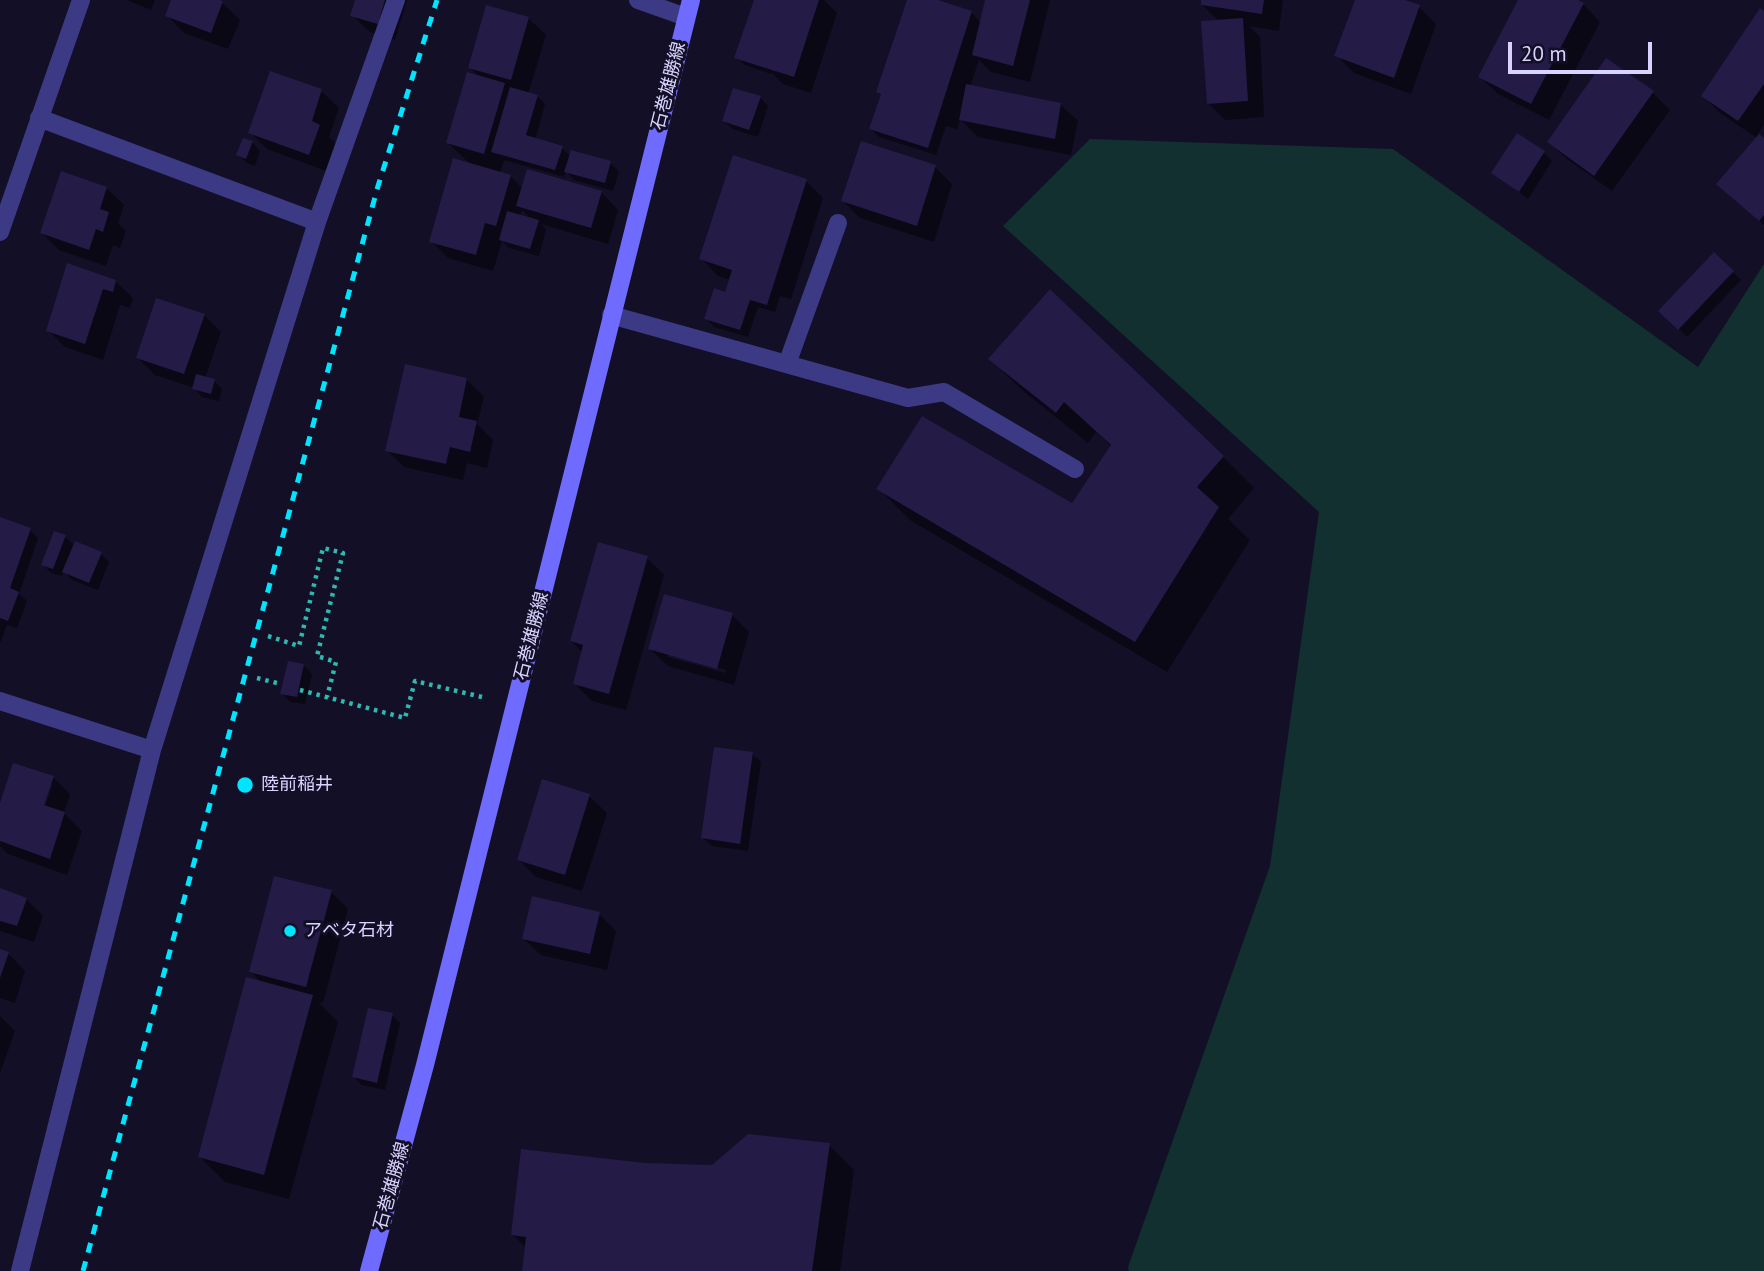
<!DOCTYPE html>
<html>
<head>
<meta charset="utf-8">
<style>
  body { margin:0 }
  #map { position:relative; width:1764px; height:1271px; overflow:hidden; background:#130f26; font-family:"PT Sans",sans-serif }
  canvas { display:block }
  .scale { position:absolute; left:1508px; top:42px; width:144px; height:32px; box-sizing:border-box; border:4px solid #d9d4ff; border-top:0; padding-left:9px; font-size:21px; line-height:24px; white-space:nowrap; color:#d9d4ff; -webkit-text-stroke:5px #130f26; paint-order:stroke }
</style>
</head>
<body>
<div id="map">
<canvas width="1764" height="1271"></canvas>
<div class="scale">20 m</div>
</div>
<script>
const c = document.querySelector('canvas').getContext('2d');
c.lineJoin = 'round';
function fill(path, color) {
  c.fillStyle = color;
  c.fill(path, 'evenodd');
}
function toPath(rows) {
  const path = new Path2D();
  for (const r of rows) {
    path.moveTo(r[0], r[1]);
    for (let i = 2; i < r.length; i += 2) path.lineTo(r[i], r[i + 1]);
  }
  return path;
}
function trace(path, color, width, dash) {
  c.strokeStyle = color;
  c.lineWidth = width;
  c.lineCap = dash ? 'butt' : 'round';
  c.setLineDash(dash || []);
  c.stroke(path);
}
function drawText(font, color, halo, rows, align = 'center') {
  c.font = font + ' "PT Sans","Noto Sans JP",sans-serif';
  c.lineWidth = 6;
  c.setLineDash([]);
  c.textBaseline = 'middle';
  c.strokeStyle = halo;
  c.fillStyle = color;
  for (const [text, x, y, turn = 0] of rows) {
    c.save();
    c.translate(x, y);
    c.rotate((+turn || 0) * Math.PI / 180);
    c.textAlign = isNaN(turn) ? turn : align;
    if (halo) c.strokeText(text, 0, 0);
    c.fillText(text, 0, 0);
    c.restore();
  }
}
fill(toPath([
  [1090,139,1393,149,1698,367,1764,264,1764,1271,1129,1271,1128,1267,1270,866,1319,512,1003,226]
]), '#12302f');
fill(toPath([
  [127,0,155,0,151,10],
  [173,0,215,0,222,3,240,20,228,49,184,33,167,15],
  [357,0,407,0,395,40,370,32,352,15],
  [755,0,824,0,837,13,811,93,783,84,771,72,771,74,745,65,736,57],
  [908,0,932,0,972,13,981,23,987,0,1050,0,1030,82,991,72,979,60,970,87,1060,104,1078,121,1071,155,978,137,960,119,957,129,946,126,936,155,879,137,871,129,882,96,878,92],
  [1203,0,1283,0,1279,31,1249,26,1260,37,1264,117,1225,120,1208,103,1219,21,1202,5],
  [1357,0,1399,0,1419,7,1436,24,1411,94,1354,73,1337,56],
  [1520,0,1575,0,1583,4,1600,22,1549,120,1498,94,1480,77],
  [1764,13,1764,125,1757,135,1764,140,1764,225,1736,201,1757,138,1720,113,1703,96],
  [528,18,546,35,528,94,537,96,545,104,535,140,562,148,571,157,610,163,619,171,613,191,574,180,566,171,564,177,504,160,500,173,510,176,523,189,601,192,618,210,608,244,541,224,546,230,539,256,509,248,502,241,493,271,448,258,431,241,471,165,448,143,480,78,470,67],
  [522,210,532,220,520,217],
  [321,91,339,108,329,137,336,144,326,171,267,149,250,132],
  [1653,93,1670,110,1612,191,1567,159,1549,142],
  [760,97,768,106,758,137,733,129,724,121],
  [1518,136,1544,153,1552,161,1528,199,1493,173],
  [252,142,260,151,255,166,247,163,238,155],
  [935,167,952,184,934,242,860,218,843,201],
  [806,181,823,198,791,299,780,296,775,312,758,307,748,337,714,327,706,318,726,294,731,280,718,276,701,258],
  [106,188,124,205,118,223,126,231,120,248,113,245,106,266,59,250,42,233],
  [1714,254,1741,280,1687,337,1661,311],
  [68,266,115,281,133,298,130,308,120,305,103,360,65,347,48,330],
  [204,315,221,332,205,378,214,381,222,389,219,401,202,397,194,388,155,375,138,358],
  [990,359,1223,457,1254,488,1228,519,1250,540,1167,672,910,520,878,488,1072,506,1112,447,1096,432,1088,443,1022,390],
  [466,379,484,397,477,424,493,440,487,468,467,463,463,480,404,467,387,450],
  [0,519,30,530,38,538,19,594,27,601,17,628,7,625,0,643],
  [65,537,75,546,101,554,109,562,98,590,72,580,64,571,62,576,51,573,43,564],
  [647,558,664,575,626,710,592,701,575,684,583,653,571,641],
  [732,615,749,632,734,685,668,666,650,649],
  [668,653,726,670,725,673,668,657],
  [304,666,312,674,305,704,290,702,282,693],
  [752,754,761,762,748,851,712,846,703,838],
  [53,777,70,794,64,813,82,831,67,875,8,854,0,846,0,808],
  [49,785,52,785,43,814,40,813],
  [589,796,607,813,582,891,536,877,519,860],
  [0,890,26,899,43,916,34,942,0,931],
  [331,892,348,909,323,1003,318,1002,338,1022,289,1199,225,1182,200,1157,262,983,251,972],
  [599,914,616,931,607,970,541,955,523,938],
  [0,951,8,953,25,971,15,1003,0,998],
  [392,1015,400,1023,385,1090,362,1085,354,1077],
  [0,1016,15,1031,0,1073],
  [829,1145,854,1170,840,1271,524,1271,526,1248,513,1235,645,1164,712,1167]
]), '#0007');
fill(toPath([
  [171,0,220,0,223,1,211,33,165,16],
  [355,0,385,0,378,24,350,16],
  [754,0,819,0,794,77,734,58],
  [907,0,938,0,972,11,928,148,869,129,881,94,876,92],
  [985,0,1030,0,1013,66,972,55],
  [1201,0,1264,0,1262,14,1201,5],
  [1355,0,1405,0,1420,5,1394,78,1334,56],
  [1518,0,1578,0,1584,3,1531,104,1478,77],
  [486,5,529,17,511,80,468,68],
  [1760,8,1764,11,1764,84,1738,121,1701,96],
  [1243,18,1248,101,1207,104,1201,21],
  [1606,58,1654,91,1594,176,1547,142],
  [270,71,322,89,312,121,320,125,309,155,248,133],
  [467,72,505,83,484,154,446,143],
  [966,84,1061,103,1055,139,959,120],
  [510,87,538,95,526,135,563,146,555,170,491,152],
  [733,88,761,96,749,130,722,121],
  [1517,133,1545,151,1519,192,1491,173],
  [1759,134,1764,138,1764,215,1759,221,1716,184],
  [243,138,253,141,246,159,236,155],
  [861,141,936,165,917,226,841,201],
  [571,150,611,161,605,183,564,172],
  [733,155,807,179,767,305,750,300,740,330,704,319,714,288,725,292,732,270,699,259],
  [453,158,511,175,496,226,485,223,476,255,429,242],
  [527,169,602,191,591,228,516,206],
  [61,171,107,187,100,209,109,212,103,232,96,229,89,250,40,233],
  [507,211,539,220,530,249,499,240],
  [1714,252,1734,271,1678,330,1658,311],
  [67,263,116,280,113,292,103,289,85,344,46,331],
  [1050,289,1224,456,1197,487,1219,507,1135,642,876,489,922,416,1072,503,1111,445,1064,402,1056,413,988,359],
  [156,298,205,314,184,374,136,358],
  [405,364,467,378,459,417,477,421,470,452,450,447,446,464,385,451],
  [196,374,215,379,211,394,192,389],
  [0,517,31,528,10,588,19,592,8,621,0,618],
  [54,531,66,535,53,569,41,565],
  [75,541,102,552,89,583,62,572],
  [598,542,648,556,609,694,573,684,583,645,570,641],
  [664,594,733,613,717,669,648,649],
  [288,661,304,664,297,697,280,694],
  [714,747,753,752,740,844,701,838],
  [13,763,54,776,44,805,65,812,50,859,0,841,0,803],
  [542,779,590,794,565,875,517,860],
  [274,876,332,890,306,987,249,972],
  [0,888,27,898,17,926,0,921],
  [532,896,600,912,590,954,522,939],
  [0,949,9,952,0,978],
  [246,977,313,995,264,1175,198,1157],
  [368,1008,393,1013,377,1083,352,1077],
  [748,1134,830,1143,812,1271,522,1271,526,1237,511,1235,521,1149,645,1163,712,1165]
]), '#241b47');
trace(toPath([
  [268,636,299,646,323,548,343,553,317,656,336,662,327,697],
  [257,678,281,684],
  [300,690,405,718,415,681,482,697]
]), '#2fb8b0', 4.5, [3.5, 5]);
trace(toPath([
  [611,315,908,398,944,392,1075,469],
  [787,364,838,223]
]), '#3d3a85', 18);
trace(toPath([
  [638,0,686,17],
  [39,118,317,222],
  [0,232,81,0],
  [0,701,152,750],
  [20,1271,152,750,317,222,396,0]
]), '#3d3a85', 18);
trace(toPath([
  [369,1271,425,1065,691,0]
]), '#6f6bff', 18);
trace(toPath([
  [83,1271,378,186,437,0]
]), '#00e5ff', 5, [10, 9]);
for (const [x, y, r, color] of [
  [245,785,9,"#00e5ff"],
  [290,931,7,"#00e5ff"]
]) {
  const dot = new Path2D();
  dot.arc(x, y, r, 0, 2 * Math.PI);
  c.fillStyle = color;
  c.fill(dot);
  trace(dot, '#130f26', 2.5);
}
drawText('18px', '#d9d4ff', '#130f26', [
  ["石巻雄勝線",669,86,-76],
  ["石巻雄勝線",532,636,-76],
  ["石巻雄勝線",392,1186,-75]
]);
drawText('18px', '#d9d4ff', '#130f26', [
  ["陸前稲井",261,785],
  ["アベタ石材",304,931]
], 'left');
</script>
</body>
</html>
